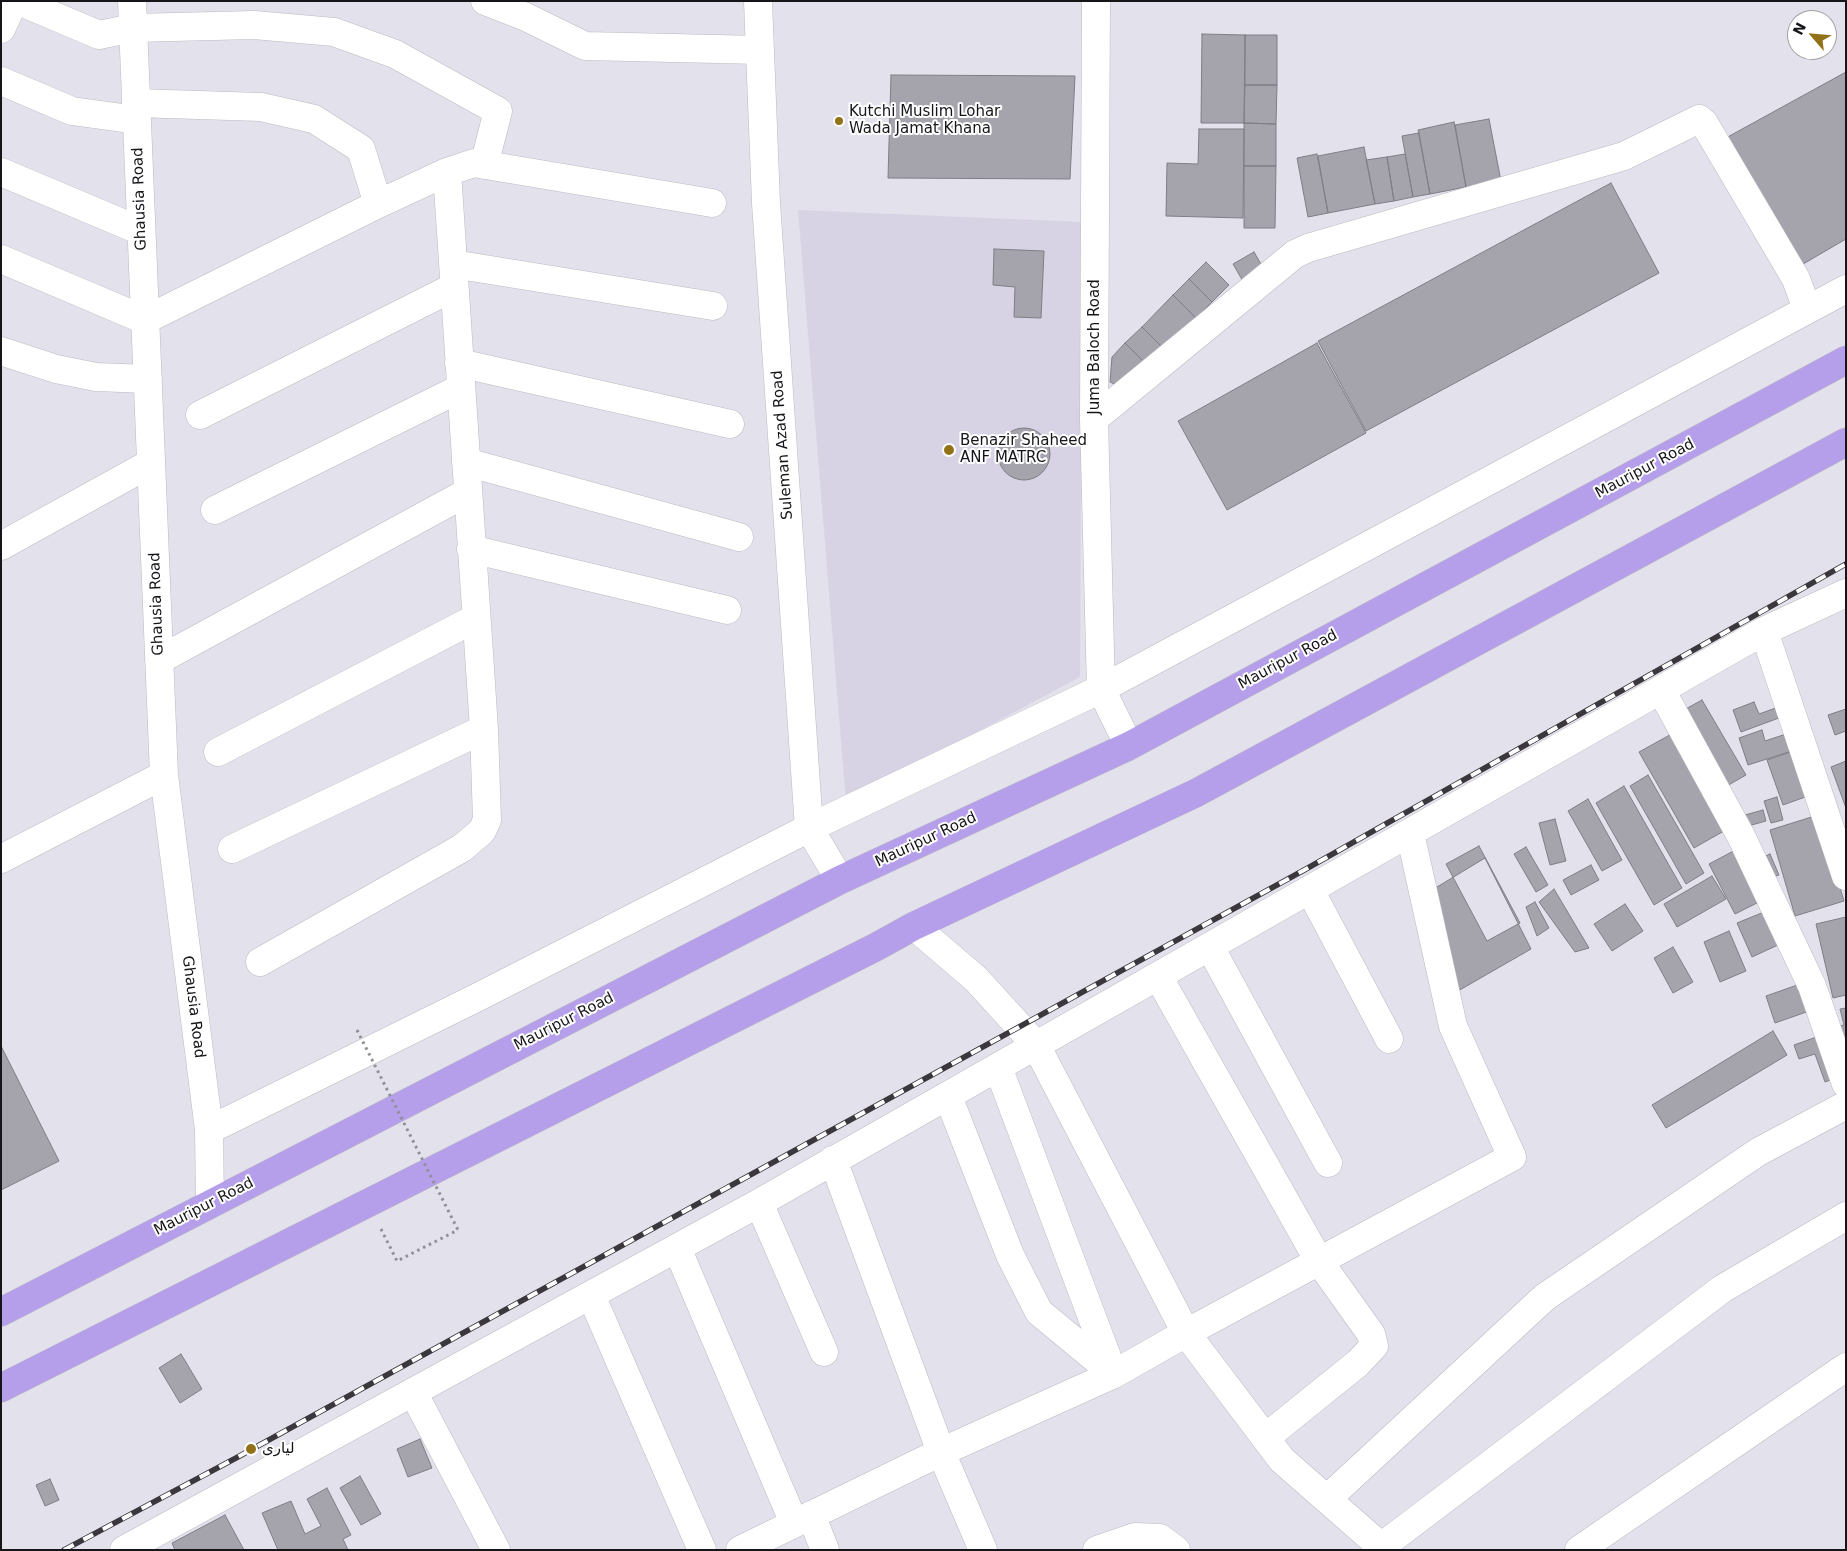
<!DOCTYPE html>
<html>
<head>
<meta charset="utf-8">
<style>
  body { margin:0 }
  #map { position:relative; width:1847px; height:1551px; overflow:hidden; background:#e3e1eb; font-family:"DejaVu Sans",sans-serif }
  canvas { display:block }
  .frame { position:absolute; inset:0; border:2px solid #161519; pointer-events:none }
  .north { position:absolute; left:1787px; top:10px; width:50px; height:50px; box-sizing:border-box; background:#fff; border:1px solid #a2a1a3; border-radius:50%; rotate:297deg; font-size:14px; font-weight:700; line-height:20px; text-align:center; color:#161519 }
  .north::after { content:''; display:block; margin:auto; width:18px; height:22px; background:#927218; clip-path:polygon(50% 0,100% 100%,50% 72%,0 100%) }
</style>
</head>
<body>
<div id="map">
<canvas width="1847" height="1551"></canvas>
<div class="frame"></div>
<div class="north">N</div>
</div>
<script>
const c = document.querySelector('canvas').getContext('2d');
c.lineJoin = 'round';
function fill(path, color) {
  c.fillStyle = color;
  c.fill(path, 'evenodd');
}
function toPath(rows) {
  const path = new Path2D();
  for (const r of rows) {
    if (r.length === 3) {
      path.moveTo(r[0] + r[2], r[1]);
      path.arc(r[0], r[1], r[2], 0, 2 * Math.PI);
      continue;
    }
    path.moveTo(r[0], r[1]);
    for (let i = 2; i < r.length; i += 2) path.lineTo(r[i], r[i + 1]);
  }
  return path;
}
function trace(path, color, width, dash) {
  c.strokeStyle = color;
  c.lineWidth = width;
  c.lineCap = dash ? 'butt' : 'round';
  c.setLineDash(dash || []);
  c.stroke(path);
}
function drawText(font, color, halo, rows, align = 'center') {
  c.font = font + ' "DejaVu Sans","Noto Naskh Arabic",sans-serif';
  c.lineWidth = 4;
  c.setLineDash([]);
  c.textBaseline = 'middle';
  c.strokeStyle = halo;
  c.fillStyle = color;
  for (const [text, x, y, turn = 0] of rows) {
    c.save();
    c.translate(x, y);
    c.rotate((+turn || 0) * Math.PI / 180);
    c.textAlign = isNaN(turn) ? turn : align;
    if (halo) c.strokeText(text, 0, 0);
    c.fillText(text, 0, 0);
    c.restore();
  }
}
fill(toPath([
  [798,210,1082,222,1080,677,846,802]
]), '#d7d3e4');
const building = toPath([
  [1202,34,1245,35,1244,123,1201,123,1202,34],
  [1245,35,1277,35,1277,85,1245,85,1245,35],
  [1846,72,1846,239,1798,267,1724,139,1846,72],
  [891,75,1075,76,1070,179,888,178,891,75],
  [1245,85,1277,85,1276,124,1244,123,1245,85],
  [1489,119,1501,181,1466,187,1455,125,1489,119],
  [1454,122,1466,187,1430,194,1418,130,1454,122],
  [1244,123,1276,124,1276,166,1244,166,1244,123],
  [1199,129,1244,129,1243,218,1166,216,1167,163,1198,164,1199,129],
  [1419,133,1430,194,1413,197,1402,136,1419,133],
  [1364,147,1375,204,1328,213,1318,156,1364,147],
  [1317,154,1328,213,1308,217,1297,158,1317,154],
  [1405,154,1413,197,1394,201,1387,157,1405,154],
  [1387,157,1394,201,1375,204,1366,160,1387,157],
  [1244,166,1276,166,1275,228,1244,228,1244,166],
  [1611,183,1659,273,1366,431,1318,341,1611,183],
  [994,249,1044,251,1041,318,1014,317,1015,287,993,285,994,249],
  [1254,252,1265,271,1244,283,1233,264,1254,252],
  [1206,262,1229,285,1212,302,1189,279,1206,262],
  [1189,279,1212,302,1196,318,1173,295,1189,279],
  [1173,295,1196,318,1165,350,1142,327,1173,295],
  [1142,327,1165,350,1148,366,1125,343,1142,327],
  [1125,343,1148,366,1125,389,1110,382,1112,357,1125,343],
  [1317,343,1366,433,1227,510,1178,421,1317,343],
  [1024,454,26],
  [1702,700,1746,775,1725,787,1682,711,1702,700],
  [1754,702,1759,714,1784,705,1787,715,1741,732,1733,710,1754,702],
  [1846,709,1846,731,1835,735,1828,715,1846,709],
  [1762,730,1765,741,1792,732,1798,749,1748,765,1739,738,1762,730],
  [1677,731,1731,827,1694,848,1639,752,1677,731],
  [1793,751,1808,796,1783,805,1767,760,1793,751],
  [1846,761,1846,808,1831,767,1846,761],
  [1648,775,1704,873,1686,884,1630,786,1648,775],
  [1624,786,1682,888,1654,905,1596,803,1624,786],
  [1777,797,1783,820,1771,823,1764,801,1777,797],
  [1588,799,1622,860,1602,871,1568,811,1588,799],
  [1763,810,1766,821,1748,826,1745,815,1763,810],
  [1818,815,1844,901,1795,916,1770,830,1818,815],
  [1555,819,1566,861,1550,865,1539,823,1555,819],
  [1479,846,1520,923,1487,941,1446,864,1479,846],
  [1526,847,1548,885,1536,892,1514,854,1526,847],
  [1741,847,1767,898,1735,914,1709,864,1741,847],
  [1770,854,1779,875,1767,879,1759,859,1770,854],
  [1485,858,1531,949,1458,991,1432,890,1485,858],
  [1591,865,1599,880,1571,895,1563,880,1591,865],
  [1712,876,1726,899,1677,927,1664,904,1712,876],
  [1554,889,1589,948,1575,952,1539,902,1554,889],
  [1535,902,1549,928,1537,936,1526,907,1535,902],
  [1625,904,1643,931,1612,951,1594,924,1625,904],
  [1764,912,1778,945,1752,957,1737,923,1764,912],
  [1846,917,1846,995,1833,998,1816,924,1846,917],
  [1729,931,1746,971,1720,982,1704,942,1729,931],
  [1673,947,1693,982,1673,993,1654,958,1673,947],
  [1803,983,1812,1010,1775,1023,1766,996,1803,983],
  [1846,1008,1846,1074,1832,1028,1844,1025,1840,1009,1846,1008],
  [1773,1031,1787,1055,1666,1128,1652,1105,1773,1031],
  [1825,1034,1841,1076,1825,1082,1815,1054,1799,1059,1794,1045,1825,1034],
  [1,1046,59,1161,1,1190,1,1046],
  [181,1354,202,1389,180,1403,159,1368,181,1354],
  [420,1439,432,1468,408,1477,397,1449,420,1439],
  [360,1476,381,1514,361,1525,340,1488,360,1476],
  [50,1479,59,1500,45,1506,36,1485,50,1479],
  [327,1488,351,1535,343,1539,348,1550,278,1550,262,1513,291,1501,305,1534,321,1526,307,1499,327,1488],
  [225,1515,244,1550,175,1550,172,1543,225,1515]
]);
fill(building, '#a5a3ac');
trace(building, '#7f7d86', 1);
const street = toPath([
  [19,1,99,35,133,28,254,25,334,32,395,54,498,111,484,165],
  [132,1,164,775,209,1130,210,1204],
  [485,1,526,17,585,46,760,50],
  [758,1,766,203,809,828,840,880],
  [1096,1,1094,419,1101,689,1129,746],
  [1,29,14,1],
  [1,81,72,111,137,120],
  [136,103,261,107,314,119,361,149,378,204],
  [1,172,141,231],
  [1,259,145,320,378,204,447,172,474,163,712,203],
  [453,264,713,306],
  [1,351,56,369,96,377,148,379],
  [459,363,730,424],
  [200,415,454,287],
  [1094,419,1295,254,1308,248,1624,156,1699,119,1704,123,1796,279,1807,309],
  [466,462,739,537],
  [215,510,461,388],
  [1,546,151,463],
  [471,549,727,610],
  [1764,631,1846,876],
  [159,660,468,492],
  [1661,690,1741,836,1812,986,1846,1084],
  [218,752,476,618],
  [232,849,484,729],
  [1,859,164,775],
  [1310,890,1389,1039],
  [914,926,976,979,1036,1045,1186,1333,1512,1157,1453,1026,1410,833],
  [1210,947,1328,1163],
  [260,962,462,848,482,831,487,820,484,729,447,172],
  [1158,976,1319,1261,1371,1334,1374,1346,1358,1363,1265,1438],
  [998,1067,1113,1373],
  [948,1096,1010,1255,1039,1312,1114,1374],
  [209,1130,478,997,809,828,1101,689,1846,289],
  [833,1160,941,1452,983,1550],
  [759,1203,824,1352],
  [677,1248,794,1523],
  [591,1295,702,1550],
  [413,1392,496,1550],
  [1327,1499,1545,1297,1758,1152,1846,1105],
  [811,1515,825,1550],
  [1381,1547,1722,1289,1846,1216],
  [124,1550,759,1203,1764,631,1846,593],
  [740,1550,941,1452,1114,1374,1186,1333,1282,1460,1385,1550],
  [1097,1550,1135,1537,1160,1538,1176,1550],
  [1579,1550,1846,1367]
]);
const highway = toPath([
  [1,1312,840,880,1129,746,1846,360],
  [1,1388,876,947,914,926,1196,793,1846,442]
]);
trace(street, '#bbb9c2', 29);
trace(highway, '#c2c2c3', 29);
trace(toPath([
  [381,1229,397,1261,458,1230]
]), '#908f96', 3, [2.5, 4]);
trace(street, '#fff', 28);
trace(highway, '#b59feb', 28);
const rail = toPath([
  [64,1550,236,1458,1306,869,1846,564]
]);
trace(rail, '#3a383d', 5.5);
trace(rail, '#fff', 4, [11]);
trace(toPath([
  [357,1030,458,1230]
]), '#908f96', 3, [2.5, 4]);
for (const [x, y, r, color] of [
  [839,121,5,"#927218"],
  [949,450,6,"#927218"],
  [251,1449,6,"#927218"]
]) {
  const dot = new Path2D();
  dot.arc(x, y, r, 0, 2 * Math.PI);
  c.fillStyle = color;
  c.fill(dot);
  trace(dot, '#fff', 2);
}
drawText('15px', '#161519', '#fff', [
  ["Kutchi Muslim Lohar",849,112],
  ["Wada Jamat Khana",849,129],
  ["Benazir Shaheed",960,441],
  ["ANF MATRC",960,458],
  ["لیاری",262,1449]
], 'left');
drawText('15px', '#161519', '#fff', [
  ["Ghausia Road",140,199,-92],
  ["Juma Baloch Road",1095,347,-90],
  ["Suleman Azad Road",783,445,-94],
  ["Mauripur Road",1645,469,-28],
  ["Ghausia Road",157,604,-92],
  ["Mauripur Road",1288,660,-28],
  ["Mauripur Road",926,840,-25],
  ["Ghausia Road",193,1007,83],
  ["Mauripur Road",564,1022,-27],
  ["Mauripur Road",204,1207,-27]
]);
</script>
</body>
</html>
